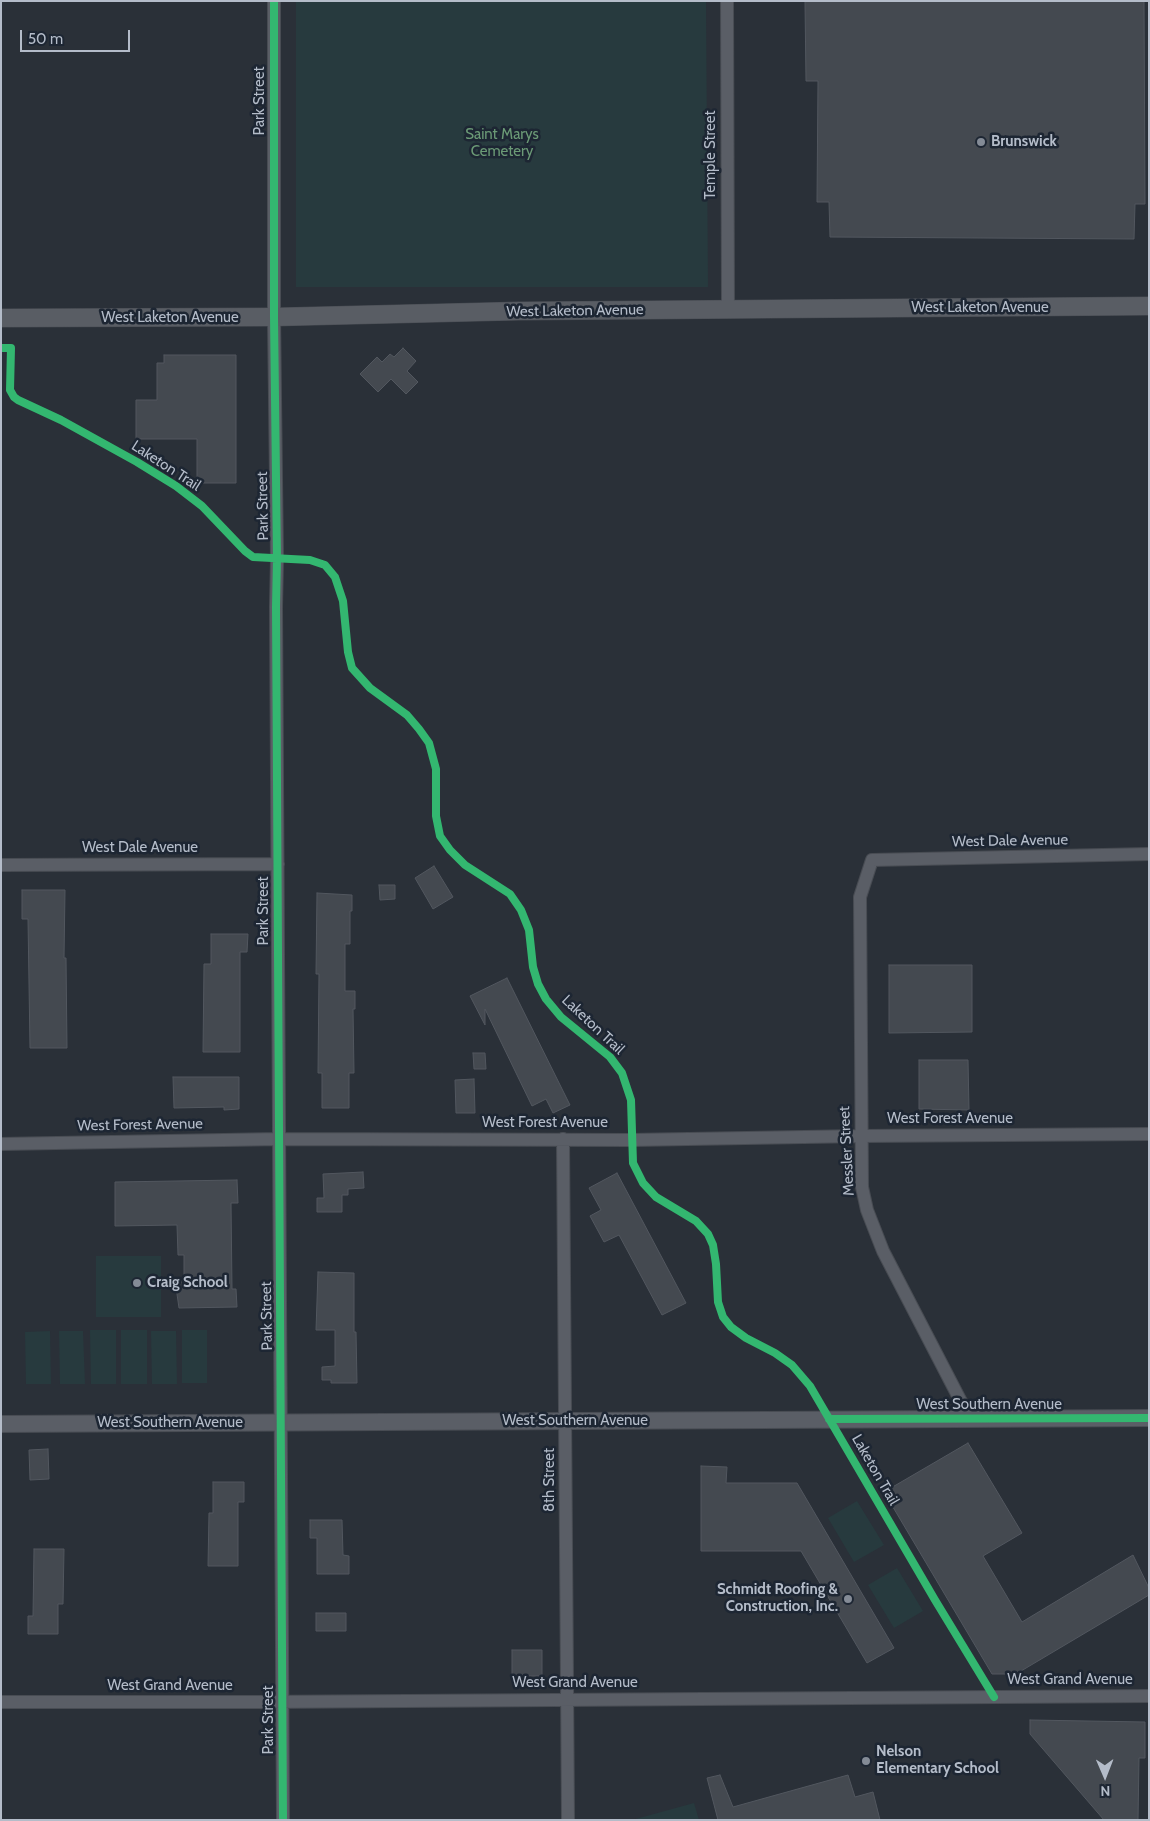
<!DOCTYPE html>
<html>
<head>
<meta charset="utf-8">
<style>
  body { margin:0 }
  #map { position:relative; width:1150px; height:1821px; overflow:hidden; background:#2a3038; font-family:Cabin,sans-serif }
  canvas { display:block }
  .frame { position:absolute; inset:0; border:2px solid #b4bcc9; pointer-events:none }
  .north { position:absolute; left:1080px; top:1751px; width:50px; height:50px; -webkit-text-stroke:4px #1d2633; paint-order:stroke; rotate:179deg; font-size:14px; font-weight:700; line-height:20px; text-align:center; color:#b4bcc9 }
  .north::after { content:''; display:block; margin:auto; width:18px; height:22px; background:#b4bcc9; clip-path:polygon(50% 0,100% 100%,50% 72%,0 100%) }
  .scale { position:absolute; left:20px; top:30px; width:110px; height:22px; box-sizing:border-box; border:2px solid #b4bcc9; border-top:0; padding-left:6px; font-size:15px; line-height:18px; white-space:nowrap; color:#b4bcc9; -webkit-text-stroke:4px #1d2633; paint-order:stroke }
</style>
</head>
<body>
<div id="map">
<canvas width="1150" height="1821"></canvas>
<div class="frame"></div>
<div class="north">N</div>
<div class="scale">50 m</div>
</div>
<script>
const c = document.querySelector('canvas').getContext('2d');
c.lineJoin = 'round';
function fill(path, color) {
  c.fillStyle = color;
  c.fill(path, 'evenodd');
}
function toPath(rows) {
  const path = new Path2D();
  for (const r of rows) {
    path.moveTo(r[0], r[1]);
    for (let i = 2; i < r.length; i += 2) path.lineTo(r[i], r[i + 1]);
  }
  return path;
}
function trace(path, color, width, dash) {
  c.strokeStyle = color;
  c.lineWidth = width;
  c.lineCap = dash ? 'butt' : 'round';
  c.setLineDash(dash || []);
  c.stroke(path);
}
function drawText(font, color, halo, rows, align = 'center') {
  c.font = font + ' Cabin,sans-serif';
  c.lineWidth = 5;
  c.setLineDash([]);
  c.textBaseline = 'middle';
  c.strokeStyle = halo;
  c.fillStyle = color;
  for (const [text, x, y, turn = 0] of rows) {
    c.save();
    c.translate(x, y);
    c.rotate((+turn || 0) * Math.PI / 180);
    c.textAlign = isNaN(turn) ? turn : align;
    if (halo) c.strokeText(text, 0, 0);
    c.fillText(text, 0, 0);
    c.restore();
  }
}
fill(toPath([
  [296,1,706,1,708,287,296,287],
  [96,1256,161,1256,161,1317,96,1317],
  [90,1330,116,1330,116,1384,91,1384],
  [121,1330,147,1330,147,1384,121,1384],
  [182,1330,207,1330,207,1383,182,1383],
  [50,1331,51,1384,26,1384,25,1332],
  [59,1331,83,1331,85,1384,60,1384],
  [151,1331,176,1331,177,1384,152,1384],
  [857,1501,884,1545,854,1562,828,1518],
  [897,1568,923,1611,894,1628,868,1585],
  [694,1803,699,1820,632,1820]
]), '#273a3e');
const building = toPath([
  [805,1,1144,1,1145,204,1135,204,1134,239,830,237,829,202,817,202,818,81,806,81,805,1],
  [403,348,416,361,407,371,418,382,406,394,391,379,378,392,360,374,377,357,382,362,390,354,394,357,403,348],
  [164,355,236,355,236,483,197,483,197,439,136,439,136,400,157,400,157,363,164,363,164,355],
  [434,866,453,897,433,909,415,878,434,866],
  [379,885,395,885,395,899,380,900,379,885],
  [22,890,65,890,64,958,66,958,67,1048,30,1048,28,919,22,919,22,890],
  [317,893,352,895,352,911,350,911,350,944,345,944,345,991,355,991,355,1009,353,1009,354,1073,349,1073,349,1108,322,1108,322,1073,318,1073,319,974,316,974,317,893],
  [211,934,248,934,247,952,240,952,240,1052,203,1052,204,964,211,964,211,934],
  [889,965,972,965,972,1032,889,1033,889,965],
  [507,978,570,1105,553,1113,546,1099,532,1106,485,1009,485,1025,470,996,507,978],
  [473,1053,485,1053,486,1069,474,1069,473,1053],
  [919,1060,968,1060,969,1110,919,1109,919,1060],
  [173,1077,239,1077,239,1109,224,1110,224,1107,174,1108,173,1077],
  [474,1079,475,1113,456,1113,455,1080,474,1079],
  [363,1172,364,1188,348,1189,348,1195,342,1195,342,1212,317,1212,317,1198,324,1198,323,1174,363,1172],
  [617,1173,686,1303,662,1315,619,1235,604,1242,590,1216,601,1210,589,1188,617,1173],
  [237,1180,238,1203,231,1203,232,1289,236,1289,237,1307,179,1308,175,1280,184,1280,184,1255,178,1255,177,1225,115,1226,115,1182,237,1180],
  [318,1272,354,1273,354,1332,356,1332,357,1383,331,1383,331,1380,322,1380,322,1367,335,1366,335,1330,316,1330,318,1272],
  [968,1443,1022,1533,983,1556,1022,1622,1133,1555,1149,1588,1149,1595,1016,1674,992,1674,884,1492,968,1443],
  [48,1449,49,1479,30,1480,29,1450,48,1449],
  [701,1466,727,1467,726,1483,797,1483,894,1648,867,1663,801,1551,701,1551,701,1466],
  [213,1482,244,1482,244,1502,238,1502,238,1566,208,1566,209,1513,213,1513,213,1482],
  [310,1520,342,1520,343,1555,349,1556,349,1574,317,1574,317,1538,310,1538,310,1520],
  [34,1549,64,1549,63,1604,58,1604,58,1634,28,1634,28,1616,33,1616,34,1549],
  [316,1613,346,1613,346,1631,316,1631,316,1613],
  [512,1650,542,1650,542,1676,512,1676,512,1650],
  [1030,1720,1145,1722,1145,1758,1139,1758,1138,1820,1104,1820,1030,1734,1030,1720],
  [720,1775,733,1807,848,1775,855,1797,873,1792,880,1820,718,1820,707,1778,720,1775]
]);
fill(building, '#444950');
trace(building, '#52575f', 1);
const minor = toPath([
  [274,1,274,317,277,559,276,607,283,1820],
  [727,1,728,309],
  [1,865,278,864],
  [563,1139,568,1820],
  [1,1144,279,1139,631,1140,861,1136,1149,1134],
  [970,1419,883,1251,867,1210,862,1187,860,897,872,860,1149,854],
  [1,1702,258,1702,1149,1696]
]);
const tertiary = toPath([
  [1,1424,1149,1418]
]);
const secondary = toPath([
  [1,318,274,317,519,311,1149,306]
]);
trace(minor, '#484c53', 14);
trace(tertiary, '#484c53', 18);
trace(secondary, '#484c53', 19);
trace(minor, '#5a5e66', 12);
trace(tertiary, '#5a5e66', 16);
trace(secondary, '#595d64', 18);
trace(toPath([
  [274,1,274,317,277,559,276,607,283,1820],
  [1,348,11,348,10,390,14,397,18,400,61,420,137,462,176,486,202,506,245,551,253,557,310,560,325,565,335,577,343,601,348,652,352,668,370,688,407,715,419,729,429,743,436,769,436,816,440,836,450,850,465,865,510,894,521,910,529,930,533,967,538,984,546,999,561,1017,610,1057,622,1073,631,1100,633,1163,643,1183,656,1197,696,1221,708,1234,713,1245,716,1264,718,1302,723,1317,731,1327,746,1338,775,1353,792,1365,810,1386,935,1600,994,1697],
  [829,1419,1149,1418]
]), '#33b770', 8);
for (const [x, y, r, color] of [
  [981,142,5,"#848b96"],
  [137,1283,5,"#848b96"],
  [848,1599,5,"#848b96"],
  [866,1761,5,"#848b96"]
]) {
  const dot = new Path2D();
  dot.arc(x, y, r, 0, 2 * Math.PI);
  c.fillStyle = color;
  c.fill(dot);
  trace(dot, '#1d2633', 2);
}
drawText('15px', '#b4bcc9', '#1d2633', [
  ["Park Street",260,101,-90],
  ["Temple Street",711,155,-90],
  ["West Laketon Avenue",980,308],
  ["West Laketon Avenue",575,311,-1],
  ["West Laketon Avenue",170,318],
  ["Laketon Trail",166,466,33],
  ["Park Street",263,506,-91],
  ["West Dale Avenue",1010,841,-1],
  ["West Dale Avenue",140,848],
  ["Park Street",264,911,-90],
  ["Laketon Trail",593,1025,43],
  ["West Forest Avenue",950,1119],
  ["West Forest Avenue",545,1123],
  ["West Forest Avenue",140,1125,-1],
  ["Messler Street",847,1151,-93],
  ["Park Street",267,1316,-91],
  ["West Southern Avenue",989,1405],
  ["West Southern Avenue",575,1421],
  ["West Southern Avenue",170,1423],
  ["Laketon Trail",875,1470,60],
  ["8th Street",550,1480,-90],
  ["West Grand Avenue",1070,1680],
  ["West Grand Avenue",575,1683],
  ["West Grand Avenue",170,1686],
  ["Park Street",269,1720,-90]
]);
drawText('15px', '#6b9a76', '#1d2633', [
  ["Saint Marys",502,135],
  ["Cemetery",502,152]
]);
drawText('bold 15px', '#b4bcc9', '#1d2633', [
  ["Brunswick",991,142],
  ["Craig School",147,1283],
  ["Schmidt Roofing &",838,1590,"right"],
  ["Construction, Inc.",838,1607,"right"],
  ["Nelson",876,1752],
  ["Elementary School",876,1769]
], 'left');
</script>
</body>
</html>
